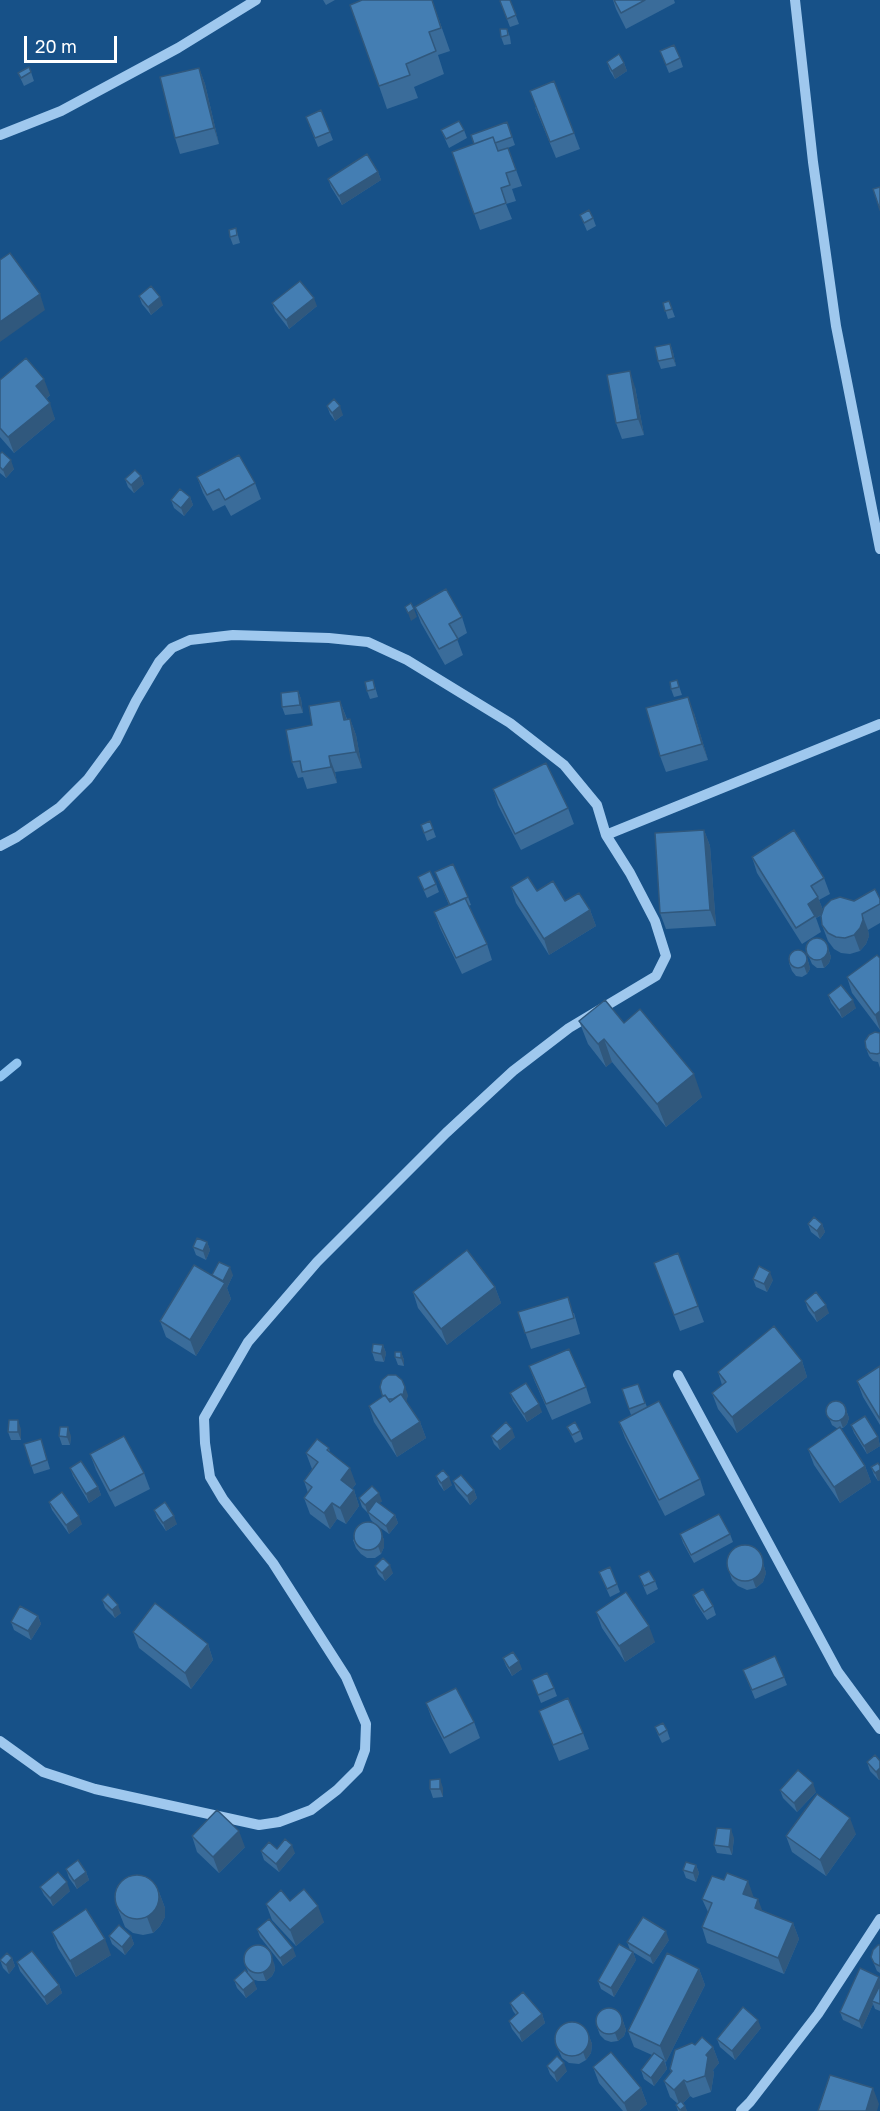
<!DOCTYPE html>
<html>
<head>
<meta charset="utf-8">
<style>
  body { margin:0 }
  #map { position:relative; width:880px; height:2111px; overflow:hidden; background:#175188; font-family:"Golos Text",sans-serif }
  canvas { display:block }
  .scale { position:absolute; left:24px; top:36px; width:93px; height:27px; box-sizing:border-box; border:3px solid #fff; border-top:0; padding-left:8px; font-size:18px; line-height:21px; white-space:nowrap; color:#fff; -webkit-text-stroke:4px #175188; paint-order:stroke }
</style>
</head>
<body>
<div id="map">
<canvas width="880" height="2111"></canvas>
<div class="scale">20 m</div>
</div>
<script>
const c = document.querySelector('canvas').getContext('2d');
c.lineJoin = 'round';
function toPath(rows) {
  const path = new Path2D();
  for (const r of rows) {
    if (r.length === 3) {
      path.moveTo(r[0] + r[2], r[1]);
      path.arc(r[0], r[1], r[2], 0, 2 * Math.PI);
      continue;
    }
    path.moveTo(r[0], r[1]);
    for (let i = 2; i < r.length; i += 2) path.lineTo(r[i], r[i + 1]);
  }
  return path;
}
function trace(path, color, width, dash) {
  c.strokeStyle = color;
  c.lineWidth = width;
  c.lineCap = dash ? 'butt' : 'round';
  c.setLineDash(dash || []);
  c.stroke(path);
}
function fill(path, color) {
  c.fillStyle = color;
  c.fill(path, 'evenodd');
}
trace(toPath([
  [0,1077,17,1063]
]), '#91c4f0', 9);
trace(toPath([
  [795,0,813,162,836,326,880,549],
  [0,135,61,111,178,48,256,0],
  [0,846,17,837,60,807,88,779,116,741,136,701,159,662,172,648,190,640,233,635,329,638,368,642,407,660,510,723,564,765,597,805,606,835],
  [678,1375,838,1672,880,1729],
  [0,1741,43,1772,95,1789,259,1825,279,1822,311,1810,337,1790,358,1769,365,1750,366,1724,346,1677,273,1563,223,1499,210,1477,205,1443,204,1418,248,1342,317,1262,446,1133,513,1071,569,1028,656,976,666,956,655,921,630,873,606,835,880,724],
  [741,2111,750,2102,818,2014,880,1919]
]), '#9fc8ee', 10);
fill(toPath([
  [323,0,335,0,326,5],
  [432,0,450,51,438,55,444,74,414,87,418,98,387,109,379,86],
  [510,0,519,24,510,27,500,1],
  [613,0,674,0,675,3,626,29,616,9],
  [507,29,510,37,511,44,504,45,501,37],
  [660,51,680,58,683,67,669,73],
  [607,62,624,63,627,71,615,79,610,71],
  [199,68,205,84,219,144,180,154,175,138],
  [31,72,34,81,24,86,18,73],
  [535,107,574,133,580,149,556,158],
  [321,110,333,140,318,147,309,125],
  [507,122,515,145,503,150,508,148,522,186,512,189,516,201,506,204,512,219,480,230,452,152,474,144],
  [441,130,464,130,467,138,449,148],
  [378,172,381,180,342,205,331,187,328,179],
  [580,215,593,218,596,226,587,231],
  [236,228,240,243,233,245,230,237],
  [139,296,163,305,151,315,142,304],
  [669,301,675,317,668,319,663,303],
  [272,303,317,306,289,329,275,311],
  [670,344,673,352,676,366,661,369,658,361],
  [0,380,50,395,46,399,55,419,14,453,0,437],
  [635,387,644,435,622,439,616,423],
  [327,406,343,415,335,421,330,414],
  [0,454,14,469,6,478,0,473],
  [141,476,144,484,134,493,128,487,125,479],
  [197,477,255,483,261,499,231,516,225,505,213,511,203,493],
  [190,497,193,505,184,516,174,508,171,500],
  [415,607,462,617,467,633,457,639,463,655,445,665,421,623],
  [373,680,378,697,370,699,367,691],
  [677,680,682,695,674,697,671,689],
  [298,691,301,699,303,713,285,715,282,707],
  [340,701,347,719,350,719,356,735,362,768,335,772,337,783,307,789,303,777,298,778,292,762,312,725],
  [694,713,708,760,666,772,660,756],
  [493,789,568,808,574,824,521,850,498,805],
  [430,821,436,837,427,841,421,825],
  [704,830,710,846,716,926,666,929,660,913],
  [752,857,824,878,830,894,819,900,823,910,854,901,880,899,880,923,868,930,869,936,866,944,860,951,850,954,841,953,834,949,828,941,822,925,822,915,816,918,821,932,802,944,757,873],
  [435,872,468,897,471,905,468,906,487,944,492,960,462,974,440,928,434,912,449,905],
  [418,877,436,884,439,892,427,898],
  [511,887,537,891,590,910,596,926,549,955,516,903],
  [826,942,831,957,829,963,824,968,817,968,812,964,806,950],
  [806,955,809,964,810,969,807,974,802,977,796,976,792,971,789,963],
  [880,958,880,1030,852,993,847,977],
  [828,995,856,1008,842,1018,831,1003],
  [579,1021,624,1023,702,1097,666,1127,612,1062,606,1067,588,1044],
  [880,1033,880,1068,878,1062,873,1061,869,1056,866,1048],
  [808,1224,822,1224,825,1232,820,1239,811,1232],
  [207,1242,210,1250,206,1260,196,1255,193,1247],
  [678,1253,704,1322,680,1331,654,1263],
  [212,1275,233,1275,227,1288,231,1299,196,1356,166,1337,160,1321],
  [753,1279,773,1280,767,1292,756,1287],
  [495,1287,501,1303,447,1345,418,1308,413,1292],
  [805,1301,829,1313,817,1322,808,1310],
  [518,1312,574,1313,580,1334,531,1349],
  [383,1345,386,1353,384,1362,375,1361,372,1352],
  [401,1352,404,1360,404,1366,398,1365,395,1357],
  [802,1361,807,1377,737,1433,718,1409,712,1393,722,1385,718,1372],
  [529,1366,586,1387,591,1403,552,1420,535,1382],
  [880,1366,880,1425,863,1397,857,1381],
  [638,1384,647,1407,700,1479,705,1495,665,1516,625,1438,619,1422,631,1415,622,1389],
  [380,1387,408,1395,406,1401,420,1422,426,1438,397,1457,374,1422,369,1406,383,1397],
  [510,1393,542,1412,527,1422,513,1401],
  [844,1404,849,1418,847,1424,843,1428,840,1428,865,1466,871,1482,840,1503,814,1465,808,1449,838,1429,832,1425,826,1411],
  [851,1425,878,1437,880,1446,867,1454,854,1433],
  [567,1427,580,1431,583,1439,575,1443],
  [21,1429,21,1440,11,1440,8,1432],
  [59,1436,71,1436,70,1445,62,1445],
  [491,1436,515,1437,500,1450,494,1444],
  [41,1439,50,1469,34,1474,24,1444],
  [329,1448,330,1453,356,1484,352,1489,354,1490,359,1506,346,1524,337,1519,330,1529,310,1514,304,1498,308,1493,304,1481,312,1469,306,1453],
  [90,1454,144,1473,150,1489,115,1507,96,1470],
  [880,1466,880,1480,878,1481,874,1475,871,1467],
  [70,1468,98,1487,101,1495,89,1503,73,1476],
  [436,1476,452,1485,444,1491,439,1484],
  [453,1481,474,1490,477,1498,470,1505,456,1489],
  [359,1498,382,1501,379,1503,395,1515,398,1523,389,1534,378,1526,384,1540,384,1547,381,1554,375,1558,367,1558,361,1554,356,1548,353,1540,374,1523,371,1520,368,1513,362,1507],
  [49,1502,82,1524,69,1534,52,1510],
  [154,1510,177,1524,166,1531,157,1518],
  [680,1534,730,1534,733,1542,694,1563,683,1543],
  [761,1556,766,1573,763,1582,756,1588,747,1590,738,1586,732,1580,729,1571],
  [375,1566,393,1573,385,1581,378,1574],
  [599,1572,617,1584,620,1592,610,1597],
  [639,1576,655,1581,658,1589,647,1595],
  [693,1595,713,1606,716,1615,707,1620,696,1603],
  [102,1600,121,1613,115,1618,105,1608],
  [596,1612,655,1642,625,1662,602,1628],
  [38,1616,41,1624,31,1640,14,1630,11,1622],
  [133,1632,208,1644,213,1660,191,1689,139,1648],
  [503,1658,522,1669,512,1676,506,1666],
  [743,1670,784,1677,787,1685,755,1699],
  [532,1680,554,1688,557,1696,541,1703],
  [426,1703,474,1722,480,1738,450,1754,432,1719],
  [539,1711,583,1733,589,1749,559,1761],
  [655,1727,667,1730,670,1739,662,1743,658,1735],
  [880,1761,880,1779,879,1780,870,1771,867,1762],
  [443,1788,443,1797,433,1798,430,1789],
  [780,1790,816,1792,797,1812,783,1798],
  [856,1834,826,1876,792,1852,786,1836],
  [192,1836,245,1847,219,1873,197,1852],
  [734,1838,732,1855,717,1853,714,1845],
  [277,1849,295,1853,279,1872,264,1860,261,1851],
  [696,1865,699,1873,696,1882,686,1878,683,1870],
  [66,1869,86,1872,89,1880,77,1889,69,1878],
  [40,1887,70,1891,53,1906,44,1895],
  [159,1892,165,1908,165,1917,160,1926,153,1933,143,1935,133,1933,125,1927,115,1902],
  [754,1898,762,1911,793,1923,799,1939,784,1974,707,1943,702,1927,708,1912,702,1899],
  [290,1901,324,1922,296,1946,272,1920,266,1904],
  [257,1929,296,1956,283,1966,260,1937],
  [52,1932,111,1955,76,1977,58,1948],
  [109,1936,131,1936,134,1944,125,1955,112,1944],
  [669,1940,653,1964,633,1952,636,1960,614,1997,601,1989,598,1981,630,1950,627,1942],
  [880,1945,880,1973,877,1971,871,1957],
  [12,1958,15,1966,9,1974,3,1968,0,1960],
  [17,1962,59,1985,62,1993,47,2005,20,1971],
  [274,1963,275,1970,272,1976,266,1981,258,1981,252,1979,257,1989,246,1998,237,1988,234,1980,248,1972,245,1964],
  [699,1969,705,1985,666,2062,665,2061,667,2069,654,2086,644,2079,641,2070,652,2055,634,2047,628,2031],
  [879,1977,880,1981,880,2011,875,2009,873,2004,862,2029,843,2020,840,2012],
  [510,2003,542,2014,545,2023,522,2042,512,2029,509,2021,516,2015,513,2011],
  [621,2015,626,2030,624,2036,618,2041,611,2042,605,2040,600,2035,597,2027],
  [761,2028,735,2060,720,2047,717,2039],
  [589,2036,592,2044,591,2053,586,2060,579,2064,569,2063,562,2058,555,2042],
  [695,2045,713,2047,719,2063,713,2070,714,2073,711,2092,693,2098,690,2096,683,2103,687,2111,678,2111,676,2105,677,2103,670,2097,664,2081,671,2072,670,2069],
  [547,2066,567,2071,557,2082,550,2074],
  [593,2067,641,2088,647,2104,639,2111,623,2111,599,2083]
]), '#3a6c9a');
fill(toPath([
  [624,63,627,71,615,79,612,71],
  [199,68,205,84,219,144,214,128],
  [378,172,381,180,342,205,339,196],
  [40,294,45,310,0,342,0,322],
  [160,297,163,305,151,315,148,307],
  [314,298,317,306,289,329,286,320],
  [670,344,673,352,676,366,673,358],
  [630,371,635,387,644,435,638,419],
  [44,379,50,395,42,402,36,386],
  [50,403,55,419,14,453,8,437],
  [340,406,343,415,335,421,332,413],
  [11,460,14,469,6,478,3,470],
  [141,476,144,484,134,493,131,485],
  [190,497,193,505,184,516,181,508],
  [414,609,417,617,411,621,408,613],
  [298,691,301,699,303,713,300,705],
  [688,697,694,713,708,760,702,744],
  [340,701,346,717,349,736,344,720],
  [350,719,356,735,362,768,356,752],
  [329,756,335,772,337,783,331,767],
  [704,830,710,846,716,926,710,910],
  [818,897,824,913,816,918,808,904],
  [590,910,596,926,549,955,544,939],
  [862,914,868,930,869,936,866,944,860,951,854,935],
  [828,948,831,957,829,963,824,968,821,959],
  [806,955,809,964,810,969,807,974,804,966],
  [853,1000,856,1008,842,1018,839,1010],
  [880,1011,880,1030,875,1015],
  [604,1039,612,1062,606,1067,598,1044],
  [694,1074,702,1097,666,1127,657,1104],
  [822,1224,825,1232,820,1239,817,1231],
  [207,1242,210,1250,206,1260,203,1251],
  [230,1267,233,1275,227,1288,231,1299,196,1356,190,1340],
  [770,1272,773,1280,767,1292,764,1284],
  [495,1287,501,1303,447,1345,441,1329],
  [826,1305,829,1313,817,1322,814,1313],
  [383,1345,386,1353,384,1362,381,1354],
  [401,1352,404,1360,404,1366,401,1358],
  [802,1361,807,1377,737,1433,732,1417],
  [405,1387,408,1395,406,1403,396,1399],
  [539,1404,542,1412,527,1422,524,1414],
  [846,1410,849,1418,847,1424,843,1428,840,1420],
  [18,1420,21,1429,21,1440,18,1432],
  [420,1422,426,1438,397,1457,391,1441],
  [68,1427,71,1436,70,1445,67,1437],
  [512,1429,515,1437,500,1450,497,1442],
  [878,1437,880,1446,867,1454,864,1446],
  [865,1466,871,1482,840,1503,834,1487],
  [350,1468,356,1484,346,1496,341,1480],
  [880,1470,880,1480,878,1481,875,1473],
  [449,1477,452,1485,444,1491,441,1483],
  [98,1487,101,1495,89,1503,86,1494],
  [354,1490,359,1506,346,1524,340,1508],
  [474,1490,477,1498,470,1505,467,1496],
  [379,1493,382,1501,368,1514,365,1505],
  [332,1503,337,1519,330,1529,324,1513],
  [395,1515,398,1523,389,1534,386,1526],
  [79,1516,82,1524,69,1534,66,1525],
  [174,1516,177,1524,166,1531,163,1523],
  [381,1532,384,1540,384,1547,381,1554,378,1546],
  [761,1556,766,1573,763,1582,756,1588,753,1580],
  [390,1565,393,1573,385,1581,382,1573],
  [118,1605,121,1613,115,1618,112,1610],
  [38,1616,41,1624,31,1640,28,1631],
  [649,1626,655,1642,625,1662,619,1646],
  [208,1644,213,1660,191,1689,185,1673],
  [519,1661,522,1669,512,1676,509,1668],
  [880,1768,880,1779,879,1780,876,1772],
  [440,1779,443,1788,443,1797,440,1789],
  [813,1783,816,1792,797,1812,794,1803],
  [850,1818,856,1834,826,1876,820,1860],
  [731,1829,734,1838,732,1855,729,1847],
  [239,1831,245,1847,219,1873,213,1857],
  [292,1845,295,1853,279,1872,276,1864],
  [696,1865,699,1873,696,1882,693,1873],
  [86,1872,89,1880,77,1889,74,1881],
  [748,1881,754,1898,743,1894],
  [67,1882,70,1891,53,1906,50,1898],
  [159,1892,165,1908,165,1917,160,1926,153,1933,147,1917],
  [758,1899,764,1915,755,1908],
  [318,1906,324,1922,296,1946,290,1930],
  [793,1923,799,1939,784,1974,778,1958],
  [666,1931,669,1940,653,1964,650,1956],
  [131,1936,134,1944,125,1955,122,1947],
  [105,1939,111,1955,76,1977,70,1961],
  [293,1948,296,1956,283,1966,280,1958],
  [633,1952,636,1960,614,1997,611,1988],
  [271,1955,274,1963,275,1970,272,1976,266,1981,263,1973],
  [12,1958,15,1966,9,1974,6,1965],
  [699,1969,705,1985,666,2062,660,2046],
  [879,1977,880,1981,880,1989,872,2001,873,2004,862,2029,859,2021],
  [254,1981,257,1989,246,1998,243,1990],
  [59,1985,62,1993,47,2005,44,1997],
  [542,2014,545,2023,522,2042,519,2033],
  [621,2015,626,2030,624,2036,618,2041,615,2033],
  [758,2020,761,2028,735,2060,732,2051],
  [589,2036,592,2044,591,2053,586,2060,583,2052],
  [713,2047,719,2063,713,2070,714,2073,711,2092,705,2076,706,2055],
  [664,2060,667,2069,654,2086,651,2078],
  [564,2063,567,2071,557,2082,554,2073],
  [684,2080,690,2096,680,2106,674,2090],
  [641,2088,647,2104,639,2111,627,2111,624,2103],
  [873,2088,879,2104,877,2111,866,2111],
  [685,2106,687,2111,681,2111,680,2110]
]), '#30587d');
const building = toPath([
  [362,0,432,0,441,28,429,32,436,51,406,64,410,75,379,86,350,5,362,0],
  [501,0,510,0,516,15,507,19,500,1,501,0],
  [614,0,645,0,621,13,614,0],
  [500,29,507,29,508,35,501,37,500,29],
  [674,45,680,58,666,65,660,51,674,45],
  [619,54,624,63,612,71,607,62,619,54],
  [29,67,31,72,21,78,18,73,29,67],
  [199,68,214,128,175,138,160,77,199,68],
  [554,81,574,133,550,142,530,91,554,81],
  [321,110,330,132,315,138,306,117,321,110],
  [459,121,464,130,446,139,441,130,459,121],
  [507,122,512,137,495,143,493,137,474,144,471,135,507,122],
  [493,137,498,151,508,148,516,170,506,173,510,185,501,188,506,203,474,214,452,152,493,137],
  [367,154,378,172,339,196,328,179,367,154],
  [880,187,880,210,873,189,880,187],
  [589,210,593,218,584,223,580,215,589,210],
  [236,228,237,235,230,237,229,230,236,228],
  [10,253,40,294,0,322,0,260,10,253],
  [300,281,314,298,286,320,272,303,300,281],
  [151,286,160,297,148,307,139,296,151,286],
  [669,301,672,309,665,311,663,303,669,301],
  [670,344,673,358,658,361,655,347,670,344],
  [26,358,44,379,36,386,50,403,8,437,0,428,0,380,26,358],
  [630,371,638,419,616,423,607,375,630,371],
  [334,399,340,406,332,413,327,406,334,399],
  [2,452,11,460,3,470,0,467,0,454,2,452],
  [239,455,255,483,225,500,219,489,207,495,197,477,239,455],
  [135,470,141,476,131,485,125,479,135,470],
  [180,489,190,497,181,508,171,500,180,489],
  [446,589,462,617,449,624,458,639,439,649,415,607,446,589],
  [411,603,414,609,408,613,405,607,411,603],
  [373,680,375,689,367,691,365,682,373,680],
  [677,680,679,687,671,689,670,682,677,680],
  [298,691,300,705,282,707,281,693,298,691],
  [688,697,702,744,660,756,646,708,688,697],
  [340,701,344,720,350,719,356,752,329,756,331,767,302,772,300,761,292,762,286,730,312,725,309,706,340,701],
  [546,763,568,808,515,834,493,789,546,763],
  [430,821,433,829,424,833,421,825,430,821],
  [704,830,710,910,660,913,655,833,704,830],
  [794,830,824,878,811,886,818,897,808,904,815,916,796,928,752,857,794,830],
  [453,864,468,897,450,905,435,872,453,864],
  [430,871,436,884,424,890,418,877,430,871],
  [528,877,537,891,553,881,565,901,579,893,590,910,544,939,511,887,528,877],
  [875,889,880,899,880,904,862,914,863,920,860,928,854,935,845,938,836,937,828,933,822,925,821,916,824,907,831,900,840,897,854,901,875,889],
  [465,898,487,944,456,958,434,912,465,898],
  [817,949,11],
  [798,959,9],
  [877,955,880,958,880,1011,875,1015,847,977,877,955],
  [841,985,853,1000,839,1010,828,995,841,985],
  [605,1000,624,1023,640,1009,694,1074,657,1104,604,1039,598,1044,579,1021,605,1000],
  [875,1032,880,1033,880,1053,877,1054,870,1053,866,1048,865,1041,869,1035,875,1032],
  [814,1217,822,1224,817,1231,808,1224,814,1217],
  [197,1238,207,1242,203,1251,193,1247,197,1238],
  [467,1250,495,1287,441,1329,413,1292,467,1250],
  [678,1253,698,1306,674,1315,654,1263,678,1253],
  [219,1262,230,1267,223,1281,212,1275,219,1262],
  [194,1265,225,1283,190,1340,160,1321,194,1265],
  [759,1266,770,1272,764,1284,753,1279,759,1266],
  [816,1292,826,1305,814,1313,805,1301,816,1292],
  [568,1297,574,1318,525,1333,518,1312,568,1297],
  [774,1326,802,1361,732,1417,712,1393,726,1382,718,1372,774,1326],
  [373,1344,383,1345,381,1354,372,1352,373,1344],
  [569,1349,586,1387,546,1404,529,1366,569,1349],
  [395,1352,401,1352,401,1358,395,1357,395,1352],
  [880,1366,880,1419,857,1381,880,1366],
  [388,1375,396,1375,402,1380,405,1387,403,1395,401,1394,393,1399,388,1399,385,1395,384,1396,382,1395,380,1387,382,1380,388,1375],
  [526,1383,539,1404,524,1414,510,1393,526,1383],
  [638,1384,645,1403,629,1409,622,1389,638,1384],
  [401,1394,420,1422,391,1441,369,1406,385,1395,390,1402,401,1394],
  [659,1401,700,1479,659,1500,619,1422,659,1401],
  [836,1411,10],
  [865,1416,878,1437,864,1446,851,1425,865,1416],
  [9,1420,18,1420,18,1432,8,1432,9,1420],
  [506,1422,512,1429,497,1442,491,1436,506,1422],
  [575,1422,580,1431,572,1435,567,1427,575,1422],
  [60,1427,68,1427,67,1437,59,1436,60,1427],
  [840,1427,865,1466,834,1487,808,1449,840,1427],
  [124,1436,144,1473,110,1491,90,1454,124,1436],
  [41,1439,47,1460,31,1466,24,1444,41,1439],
  [317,1439,329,1448,327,1450,350,1468,341,1480,354,1490,340,1508,332,1503,324,1513,304,1498,312,1487,304,1481,318,1462,306,1453,317,1439],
  [81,1461,98,1487,86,1494,70,1468,81,1461],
  [878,1463,880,1466,880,1470,875,1473,871,1467,878,1463],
  [443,1470,449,1477,441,1483,436,1476,443,1470],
  [461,1475,474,1490,467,1496,453,1481,461,1475],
  [372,1486,379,1493,365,1505,359,1498,372,1486],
  [62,1492,79,1516,66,1525,49,1502,62,1492],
  [376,1501,395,1515,386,1526,368,1512,376,1501],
  [165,1502,174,1516,163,1523,154,1510,165,1502],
  [719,1514,730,1534,691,1555,680,1534,719,1514],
  [368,1536,14],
  [745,1563,18],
  [383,1558,390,1565,382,1573,375,1566,383,1558],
  [610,1567,617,1584,607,1589,599,1572,610,1567],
  [649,1571,655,1581,644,1586,639,1576,649,1571],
  [703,1589,713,1606,704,1612,693,1595,703,1589],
  [626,1592,649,1626,619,1646,596,1612,626,1592],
  [108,1594,118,1605,112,1610,102,1600,108,1594],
  [155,1603,208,1644,185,1673,133,1632,155,1603],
  [20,1606,38,1616,28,1631,11,1622,20,1606],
  [513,1652,519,1661,509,1668,503,1658,513,1652],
  [775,1656,784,1677,752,1690,743,1670,775,1656],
  [547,1673,554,1688,538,1695,532,1680,547,1673],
  [456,1688,474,1722,444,1738,426,1703,456,1688],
  [568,1698,583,1733,553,1745,539,1711,568,1698],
  [663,1723,667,1730,659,1735,655,1727,663,1723],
  [875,1755,880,1761,880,1768,876,1772,867,1762,875,1755],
  [798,1770,813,1783,794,1803,780,1790,798,1770],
  [440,1779,440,1789,430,1789,430,1780,440,1779],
  [817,1794,850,1818,820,1860,786,1836,817,1794],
  [217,1810,239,1831,213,1857,192,1836,217,1810],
  [717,1828,731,1829,729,1847,714,1845,717,1828],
  [285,1839,292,1845,276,1864,261,1851,269,1842,277,1849,285,1839],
  [78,1860,86,1872,74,1881,66,1869,78,1860],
  [686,1862,696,1865,693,1873,683,1870,686,1862],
  [58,1872,67,1882,50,1898,40,1887,58,1872],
  [727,1873,748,1881,743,1894,758,1899,755,1908,793,1923,778,1958,702,1927,712,1903,702,1899,712,1876,724,1880,727,1873],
  [137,1897,22],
  [304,1889,318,1906,290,1930,266,1904,281,1890,290,1901,304,1889],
  [86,1909,105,1939,70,1961,52,1932,86,1909],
  [643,1917,666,1931,650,1956,627,1942,643,1917],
  [269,1919,293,1948,280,1958,257,1929,269,1919],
  [119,1925,131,1936,122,1947,109,1936,119,1925],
  [619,1944,633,1952,611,1988,598,1981,619,1944],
  [878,1945,880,1945,880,1966,874,1963,871,1957,873,1950,878,1945],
  [258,1959,14],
  [32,1951,59,1985,44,1997,17,1962,32,1951],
  [7,1953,12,1958,6,1965,0,1960,7,1953],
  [667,1953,699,1969,660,2046,628,2031,667,1953],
  [860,1968,879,1977,859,2021,840,2012,860,1968],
  [245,1970,254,1981,243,1990,234,1980,245,1970],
  [880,1985,880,2004,872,2001,880,1985],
  [523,1992,542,2014,519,2033,509,2021,518,2013,510,2003,523,1992],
  [743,2007,758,2020,732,2051,717,2039,743,2007],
  [609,2021,13],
  [572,2039,17],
  [702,2037,713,2047,706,2055,708,2057,705,2076,687,2082,684,2080,674,2090,664,2081,672,2071,670,2069,675,2050,692,2043,695,2045,702,2037],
  [611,2052,641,2088,624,2103,593,2067,611,2052],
  [654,2053,664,2060,651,2078,641,2070,654,2053],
  [557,2056,564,2063,554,2073,547,2066,557,2056],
  [830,2075,873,2088,866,2111,818,2111,830,2075],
  [681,2101,685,2106,680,2110,676,2105,681,2101]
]);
fill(building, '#447eb3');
trace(building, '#30587d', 1.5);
</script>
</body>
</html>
